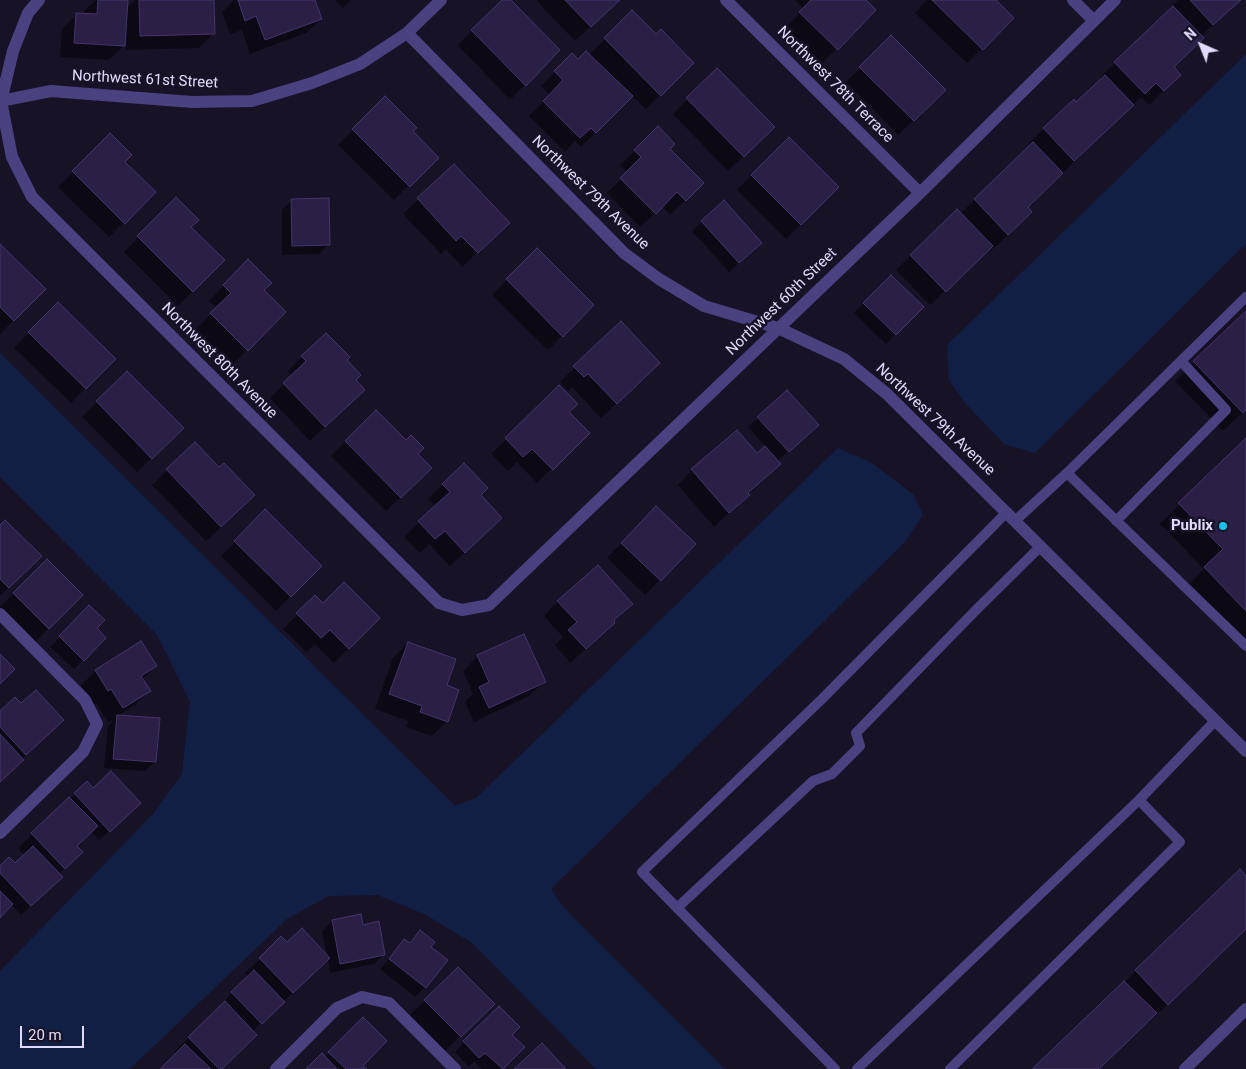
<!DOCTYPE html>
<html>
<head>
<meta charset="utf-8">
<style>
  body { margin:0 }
  #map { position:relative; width:1246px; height:1069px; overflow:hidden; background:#171226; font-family:Roboto,sans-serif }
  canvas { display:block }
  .north { position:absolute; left:1176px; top:20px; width:50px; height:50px; -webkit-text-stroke:4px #171226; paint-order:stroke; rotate:316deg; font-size:14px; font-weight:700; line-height:20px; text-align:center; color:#e1dafc }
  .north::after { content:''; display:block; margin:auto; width:18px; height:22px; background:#e1dafc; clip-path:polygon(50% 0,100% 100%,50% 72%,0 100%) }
  .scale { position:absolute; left:20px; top:1026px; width:64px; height:22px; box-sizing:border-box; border:2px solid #e1dafc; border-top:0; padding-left:6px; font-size:15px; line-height:18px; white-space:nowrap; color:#e1dafc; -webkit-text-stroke:4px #171226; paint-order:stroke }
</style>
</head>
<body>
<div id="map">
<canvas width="1246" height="1069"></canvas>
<div class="north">N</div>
<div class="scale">20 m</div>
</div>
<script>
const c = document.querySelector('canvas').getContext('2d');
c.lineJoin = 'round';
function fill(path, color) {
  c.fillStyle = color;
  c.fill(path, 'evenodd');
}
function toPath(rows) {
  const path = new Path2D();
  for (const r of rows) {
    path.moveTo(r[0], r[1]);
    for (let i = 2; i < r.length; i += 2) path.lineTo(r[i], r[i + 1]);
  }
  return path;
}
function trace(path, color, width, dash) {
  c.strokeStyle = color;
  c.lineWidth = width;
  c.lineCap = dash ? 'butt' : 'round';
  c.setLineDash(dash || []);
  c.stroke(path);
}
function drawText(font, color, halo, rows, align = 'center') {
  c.font = font + ' Roboto,sans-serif';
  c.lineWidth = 5;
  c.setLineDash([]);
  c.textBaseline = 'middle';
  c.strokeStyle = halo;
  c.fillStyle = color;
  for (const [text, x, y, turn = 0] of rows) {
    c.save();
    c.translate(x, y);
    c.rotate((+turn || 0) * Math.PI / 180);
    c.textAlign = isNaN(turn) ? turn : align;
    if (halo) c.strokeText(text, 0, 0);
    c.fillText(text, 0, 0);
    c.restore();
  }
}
fill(toPath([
  [1246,54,1246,244,1035,453,1004,444,966,404,949,381,947,345],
  [0,353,455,806,476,798,838,448,872,463,914,495,923,515,904,543,551,889,564,908,725,1069,596,1069,472,943,426,915,378,895,329,896,287,919,130,1069,0,1069,0,971,152,815,182,774,190,702,157,635,0,477]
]), '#111f45');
fill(toPath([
  [96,0,126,0,126,9,135,0,213,0,214,33,199,48,126,50,126,43,109,60,60,57,62,29,77,14,84,15,84,11],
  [234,0,314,0,321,19,306,33,250,54,242,30,230,34,222,12],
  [335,0,351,0,343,8],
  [503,0,509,0,559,50,510,100,458,45],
  [536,0,618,0,575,41],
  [795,0,864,0,875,10,822,63,786,27,804,9],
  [927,0,994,0,1012,18,967,63,915,13],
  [1178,0,1240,0,1201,36,1172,68,1165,89,1149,105,1141,97,1026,208,1016,227,993,249,990,247,930,305,896,270,957,211,960,214,1031,145,1029,143,1074,101,1076,104,1102,79,1100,77,1171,10,1170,8],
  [632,12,656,36,692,63,646,109,632,96,581,147,575,141,565,152,529,116,550,95,541,86,572,55,578,61,589,55],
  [891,37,944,90,898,135,846,82],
  [717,69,773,127,728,171,673,114],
  [386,98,411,131,437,158,394,200,338,145],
  [658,128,669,149,703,183,670,215,662,206,640,227,607,193,627,173,620,165],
  [110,135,124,162,154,192,109,237,58,187],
  [789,138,837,187,786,239,737,190],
  [454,165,493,237,462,267,446,249,441,254,403,214],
  [176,199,190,227,223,260,178,306,124,252],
  [291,201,329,244,319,254,282,255,282,210],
  [724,202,751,252,729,272,692,231],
  [0,246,14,320,0,334],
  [537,250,593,305,548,350,492,295],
  [248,261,263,290,285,312,232,365,196,329,217,308,209,301],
  [891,276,922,307,886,344,854,313],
  [58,303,114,359,71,403,14,348],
  [1246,312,1246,409,1223,431,1175,381],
  [621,323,644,377,601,418,572,387,568,391,560,382],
  [302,357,345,360,354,380,349,404,310,441,270,398,292,376,288,371],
  [127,372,182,428,137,472,82,417],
  [559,387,568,412,588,433,537,483,517,462,508,471,491,454],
  [787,391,807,434,777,462,780,464,765,479,714,527,678,485,692,470,757,455,766,447,748,427],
  [376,412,430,468,386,511,331,456],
  [1246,440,1246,650,1185,588,1204,569,1160,524],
  [195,444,219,469,239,510,206,541,152,485],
  [443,484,479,495,486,533,450,566,429,544,420,553,404,537,435,507,428,499],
  [265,511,321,566,276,611,221,556],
  [642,522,694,544,645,595,607,558],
  [0,527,40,556,0,596],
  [47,561,81,595,34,643,0,610,0,607],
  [315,597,323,605,379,618,334,663,315,644,306,652,283,629],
  [558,601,631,604,599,637,570,663,555,645,563,637,544,616],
  [89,607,95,628,105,638,74,669,50,647],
  [408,643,445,686,447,721,432,736,406,727,408,721,375,709,393,658],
  [478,656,544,682,529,696,474,722,465,702,473,694,463,671],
  [156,666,142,680,149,691,135,705,117,716,155,762,145,771,104,768,108,726,114,720,108,722,96,703,93,705,81,685,96,671],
  [0,713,47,734,0,782],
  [87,783,93,789,129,813,99,840,91,831,75,847,81,852,58,875,51,887,21,915,11,905,0,916,0,867,15,865,25,856,18,848],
  [1240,871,1246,878,1246,928,1148,1023,1146,1022,1098,1069,1034,1069],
  [360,915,362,926,384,955,374,964,330,973,328,959,252,1032,221,1069,162,1069,176,1054,174,1052,223,1004,222,1003,249,977,245,973,260,959,287,944,327,956,322,931,332,921],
  [420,932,430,947,425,987,415,997,380,969,404,941,408,944],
  [458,968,493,1004,445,1051,410,1015],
  [499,1008,510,1035,523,1047,501,1069,482,1069,474,1061,469,1067,455,1052],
  [363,1019,362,1066,365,1069,307,1069,325,1057]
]), '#0007');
const building = toPath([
  [98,0,128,0,125,46,74,43,76,13,97,14,98,0],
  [139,0,214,0,215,34,140,36,139,0],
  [238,0,315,0,322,19,265,40,256,16,245,21,238,0],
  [502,0,511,0,560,50,526,86,471,30,502,0],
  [565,0,620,0,591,27,565,0],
  [811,0,866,0,876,10,838,50,799,12,811,0],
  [932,0,996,0,1014,18,983,50,932,0],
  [1190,0,1241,0,1213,25,1190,0],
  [1173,6,1204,38,1174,67,1181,75,1164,91,1156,83,1145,94,1114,62,1173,6],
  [632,10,656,34,661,29,694,63,661,96,604,38,632,10],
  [891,35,946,90,914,121,859,67,891,35],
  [586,51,633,96,596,133,591,128,580,138,543,101,563,80,554,71,572,53,578,59,586,51],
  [717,68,775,127,744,157,686,98,717,68],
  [1105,75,1134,105,1074,161,1043,128,1074,99,1076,102,1105,75],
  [385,96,417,128,413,131,439,158,410,187,352,129,385,96],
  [658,126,675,144,670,149,704,183,686,201,677,192,656,214,620,178,641,157,634,150,658,126],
  [110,133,132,155,125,162,156,192,125,224,72,171,110,133],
  [789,137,839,187,801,225,751,175,789,137],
  [1033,142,1063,173,1028,207,1032,212,1008,235,974,199,1033,142],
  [454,164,510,223,478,253,461,236,456,241,417,198,454,164],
  [176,197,199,220,191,227,225,260,193,292,137,236,176,197],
  [329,198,330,245,292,246,291,199,329,198],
  [724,200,762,243,739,263,701,221,724,200],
  [957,209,993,246,946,292,910,255,957,209],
  [0,244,46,289,14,321,0,307,0,244],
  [537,248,594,305,563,337,506,279,537,248],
  [248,259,272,283,264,290,286,312,248,351,210,313,231,293,223,285,248,259],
  [891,275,924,307,896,335,863,303,891,275],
  [58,302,116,359,86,389,28,332,58,302],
  [1246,311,1246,410,1243,413,1193,361,1246,311],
  [621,321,660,363,617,404,588,374,584,377,573,366,621,321],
  [326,333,350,357,347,360,361,375,356,380,365,390,325,427,283,383,306,361,301,356,326,333],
  [127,371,184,428,152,459,96,401,127,371],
  [559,385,578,404,569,412,590,433,553,470,532,449,523,457,505,438,559,385],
  [787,390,819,425,789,452,757,417,787,390],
  [376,410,406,440,411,435,424,448,418,454,432,468,401,498,345,441,376,410],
  [737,430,757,453,765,446,781,464,748,493,750,495,729,513,691,469,737,430],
  [1246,438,1246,611,1204,567,1223,549,1178,503,1246,438],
  [195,442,219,467,224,463,255,495,221,527,166,469,195,442],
  [464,463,488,488,481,495,502,518,465,553,445,531,435,539,418,521,450,492,442,484,464,463],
  [656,506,696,544,661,581,621,543,656,506],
  [265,509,322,566,291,597,234,541,265,509],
  [5,520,42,556,9,588,0,579,0,525,5,520],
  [47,559,83,595,49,629,13,593,47,559],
  [598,565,633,604,614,620,615,623,586,649,568,630,577,622,557,601,598,565],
  [344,582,380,618,349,649,330,630,321,638,296,613,315,595,323,603,344,582],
  [89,605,105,620,97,628,106,638,84,661,59,636,89,605],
  [524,634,546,682,489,708,479,687,489,682,477,655,524,634],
  [141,641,157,666,141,676,151,691,123,708,111,689,108,691,95,670,141,641],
  [408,642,456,659,447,685,459,690,448,722,420,712,422,706,389,694,408,642],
  [0,654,15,669,0,684,0,654],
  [36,690,64,720,26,755,0,727,0,711,15,697,21,703,36,690],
  [117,715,160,718,156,762,113,759,117,715],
  [0,734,24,760,0,782,0,734],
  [111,771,141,803,110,832,74,793,87,781,93,788,111,771],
  [69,797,98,826,77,846,83,852,65,869,31,833,69,797],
  [33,846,63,877,31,906,0,873,0,866,9,857,15,863,33,846],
  [1240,869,1246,876,1246,929,1168,1005,1135,970,1240,869],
  [0,891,13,904,0,918,0,891],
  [361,914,363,925,379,921,385,955,340,964,332,920,361,914],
  [302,928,330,958,293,993,259,958,281,936,287,942,302,928],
  [420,930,435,942,431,947,448,960,426,988,389,959,404,939,410,943,420,930],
  [458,967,495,1004,461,1037,424,1000,458,967],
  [254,970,285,1002,262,1024,231,992,254,970],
  [1124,981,1157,1013,1099,1069,1032,1069,1124,981],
  [225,1001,257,1035,222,1069,219,1069,188,1037,225,1001],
  [499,1006,520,1027,512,1035,525,1047,503,1069,485,1053,479,1058,463,1041,499,1006],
  [363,1017,387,1041,363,1066,367,1069,346,1069,328,1052,363,1017],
  [542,1043,566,1069,514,1069,542,1043],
  [185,1044,211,1069,160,1069,185,1044],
  [322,1053,337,1069,306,1069,322,1053]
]);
fill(building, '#2b1f45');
trace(building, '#45346f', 1);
trace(toPath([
  [1067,473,1246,297],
  [1016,520,1067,473,1246,646],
  [1116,521,1226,410,1181,361],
  [677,908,813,781,832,774,860,746,856,733,977,609,1041,546],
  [835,1069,642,872,822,699,1007,512],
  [857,1069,1139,800],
  [950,1069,1180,842,1139,800,1216,720]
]), '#4a4180', 10);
trace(toPath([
  [39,0,28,13,13,51,1,101,12,157,32,197,439,603,462,610,489,605,920,193,1115,0],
  [726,0,920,193],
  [1073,0,1094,21],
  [407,33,624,253,659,279,704,306,778,328,844,359,887,394,1246,751],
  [0,101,51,91,192,102,252,101,312,83,360,64,407,33,441,0],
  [0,614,85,700,97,724,83,752,0,833],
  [276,1069,337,1008,362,997,389,1003,455,1069],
  [1185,1069,1246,1009]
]), '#4a4180', 12);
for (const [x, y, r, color] of [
  [1223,526,5,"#17c0ea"]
]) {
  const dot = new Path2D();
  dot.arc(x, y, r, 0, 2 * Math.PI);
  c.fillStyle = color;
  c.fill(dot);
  trace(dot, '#171226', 2);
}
drawText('15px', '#e1dafc', '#171226', [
  ["Northwest 61st Street",145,80,3],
  ["Northwest 78th Terrace",835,85,45],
  ["Northwest 79th Avenue",590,193,44],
  ["Northwest 60th Street",782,302,-44],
  ["Northwest 80th Avenue",219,361,45],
  ["Northwest 79th Avenue",935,420,43]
]);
drawText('bold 15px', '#e1dafc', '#171226', [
  ["Publix",1213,526]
], 'right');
</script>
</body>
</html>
